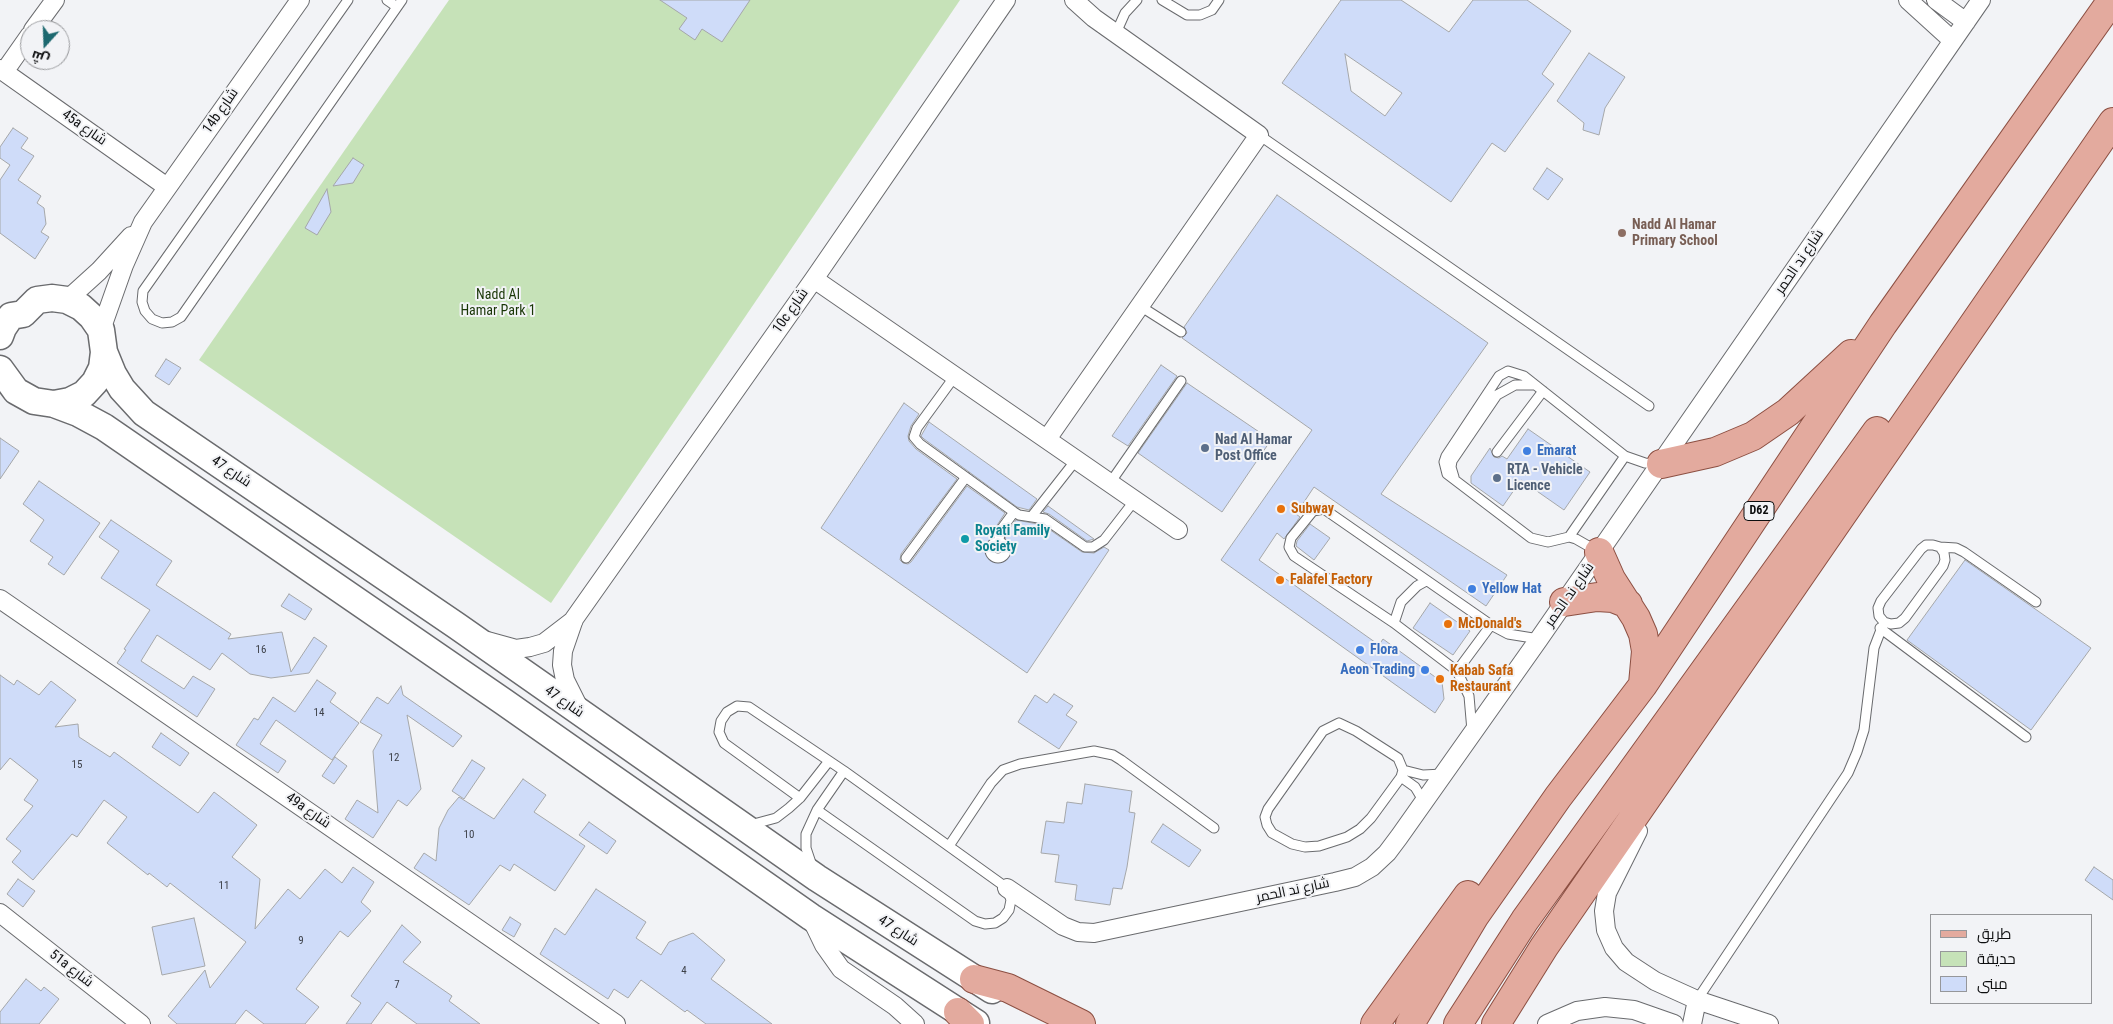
<!DOCTYPE html>
<html>
<head>
<meta charset="utf-8">
<style>
  body { margin:0 }
  #map { position:relative; width:2113px; height:1024px; overflow:hidden; background:#f2f3f6; font-family:"Roboto Condensed",Cairo,sans-serif }
  canvas { display:block }
  .legend { position:absolute; left:1930px; top:914px; width:162px; height:90px; box-sizing:border-box; background:#f2f3f6; border:1px solid #96979a; margin:0; padding:6px 9px; list-style:none; font-size:15px; color:#0d0e0f }
  .legend li { display:flex; align-items:center; gap:10px; height:25px }
  .legend b { width:25px; border:1px solid #96979a }
  .north { position:absolute; left:20px; top:20px; width:50px; height:50px; box-sizing:border-box; background:#f2f3f6; border:1px solid #96979a; border-radius:50%; rotate:200deg; font-size:14px; font-weight:700; line-height:20px; text-align:center; color:#0d0e0f }
  .north::after { content:''; display:block; margin:auto; width:18px; height:22px; background:#1d6970; clip-path:polygon(50% 0,100% 100%,50% 72%,0 100%) }
</style>
</head>
<body>
<div id="map">
<canvas width="2113" height="1024"></canvas>
<ul class="legend">
<li><b style="height:6px;background:#e3aa9e"></b>طريق</li>
<li><b style="height:14px;background:#c6e2b8"></b>حديقة</li>
<li><b style="height:14px;background:#cfdcf9"></b>مبنى</li>
</ul>
<div class="north">ش</div>
</div>
<script>
const c = document.querySelector('canvas').getContext('2d');
c.lineJoin = 'round';
function fill(path, color) {
  c.fillStyle = color;
  c.fill(path, 'evenodd');
}
function toPath(rows) {
  const path = new Path2D();
  for (const r of rows) {
    if (r.length === 3) {
      path.moveTo(r[0] + r[2], r[1]);
      path.arc(r[0], r[1], r[2], 0, 2 * Math.PI);
      continue;
    }
    path.moveTo(r[0], r[1]);
    for (let i = 2; i < r.length; i += 2) path.lineTo(r[i], r[i + 1]);
  }
  return path;
}
function trace(path, color, width, dash) {
  c.strokeStyle = color;
  c.lineWidth = width;
  c.lineCap = dash ? 'butt' : 'round';
  c.setLineDash(dash || []);
  c.stroke(path);
}
function drawText(font, color, halo, rows, align = 'center') {
  c.font = font + ' "Roboto Condensed",Cairo,sans-serif';
  c.lineWidth = 4;
  c.setLineDash([]);
  c.textBaseline = 'middle';
  c.strokeStyle = halo;
  c.fillStyle = color;
  for (const [text, x, y, turn = 0] of rows) {
    c.save();
    c.translate(x, y);
    c.rotate((+turn || 0) * Math.PI / 180);
    c.textAlign = isNaN(turn) ? turn : align;
    if (halo) c.strokeText(text, 0, 0);
    c.fillText(text, 0, 0);
    c.restore();
  }
}
fill(toPath([
  [449,0,960,0,551,603,199,360]
]), '#c6e2b8');
const building = toPath([
  [660,0,750,0,722,42,702,29,695,40,679,29,687,18,660,0],
  [1341,0,1401,0,1449,32,1473,0,1527,0,1571,31,1542,74,1554,84,1505,152,1492,143,1451,202,1282,83,1341,0],
  [1345,54,1402,93,1385,116,1351,91,1345,54],
  [1589,53,1625,77,1605,108,1599,135,1583,130,1584,123,1557,101,1589,53],
  [13,128,28,138,21,148,34,156,18,180,41,196,37,203,44,208,46,224,41,232,49,237,35,259,0,233,0,180,10,165,0,158,0,147,13,128],
  [353,158,364,165,353,183,333,186,353,158],
  [1547,168,1563,179,1548,200,1533,189,1547,168],
  [327,189,331,212,317,235,305,228,327,189],
  [1277,195,1488,343,1381,494,1507,575,1486,606,1314,487,1296,514,1300,517,1284,539,1277,533,1259,560,1379,645,1383,639,1442,682,1444,699,1435,713,1221,560,1312,430,1182,338,1187,333,1184,327,1277,195],
  [166,359,181,368,169,385,155,376,166,359],
  [1161,365,1177,376,1128,446,1112,436,1161,365],
  [1187,383,1271,440,1222,512,1138,453,1187,383],
  [904,403,919,414,911,426,908,436,909,441,916,449,957,479,901,554,900,560,903,563,908,564,911,562,967,486,1005,513,994,530,993,542,996,547,1004,546,1006,533,1016,520,1043,525,1082,552,1094,553,1104,547,1109,550,1027,673,821,528,904,403],
  [929,422,1037,499,1029,510,1017,507,924,439,921,436,929,422],
  [1528,429,1590,472,1564,510,1521,480,1503,506,1471,483,1471,476,1490,448,1494,457,1499,458,1502,456,1507,459,1528,429],
  [0,438,19,451,0,479,0,438],
  [39,481,100,523,64,575,48,564,53,557,30,541,44,520,23,504,39,481],
  [1048,506,1094,539,1087,541,1049,514,1043,512,1048,506],
  [111,520,172,561,156,585,231,634,228,639,282,632,291,672,314,637,327,646,309,673,271,678,250,674,222,653,210,670,157,635,141,661,184,689,193,676,215,689,197,717,117,663,126,650,124,649,150,610,101,578,119,551,99,537,111,520],
  [1310,524,1330,538,1314,560,1296,546,1297,541,1310,524],
  [1965,560,2091,648,2031,730,1907,640,1965,560],
  [289,594,312,609,305,620,281,606,289,594],
  [1430,603,1470,631,1453,655,1413,628,1430,603],
  [0,675,14,685,17,680,39,695,51,681,76,700,55,727,78,724,79,737,110,757,114,752,198,813,214,792,257,825,232,857,260,879,255,929,288,889,300,899,325,869,342,883,353,867,374,882,361,902,371,911,348,937,340,931,296,989,319,1007,305,1024,264,1024,246,1010,235,1024,177,1024,168,1016,205,970,210,988,246,942,170,883,167,887,149,873,148,875,107,843,127,817,104,800,77,837,72,834,33,880,12,862,21,851,6,839,33,806,24,800,38,780,10,758,0,770,0,675],
  [317,680,336,693,330,702,359,723,332,760,276,720,260,744,286,761,278,773,236,745,254,718,258,720,273,697,295,712,317,680],
  [401,686,403,695,462,736,453,747,407,715,421,789,407,806,398,800,373,838,345,819,357,800,378,813,373,751,382,735,360,722,377,697,388,704,401,686],
  [1054,694,1073,706,1066,715,1077,722,1059,749,1018,722,1035,695,1047,703,1054,694],
  [161,733,189,753,180,766,152,747,161,733],
  [335,757,347,766,334,784,322,776,335,757],
  [472,760,485,768,464,799,452,791,472,760],
  [523,779,546,795,534,812,585,846,555,891,514,864,510,871,500,865,469,905,414,868,424,853,436,861,439,828,448,810,459,797,494,819,523,779],
  [1085,784,1132,791,1129,812,1135,813,1127,867,1122,889,1113,888,1110,905,1075,900,1077,885,1055,882,1059,855,1041,853,1046,821,1064,823,1067,802,1082,804,1085,784],
  [589,822,616,841,607,854,579,835,589,822],
  [1163,824,1201,850,1189,867,1151,842,1163,824],
  [2094,867,2113,880,2113,900,2085,880,2094,867],
  [18,879,35,891,23,907,7,894,18,879],
  [596,889,646,922,636,938,661,955,669,942,693,933,725,960,711,979,772,1024,706,1024,687,1010,685,1012,641,980,628,998,614,989,608,999,540,954,555,928,565,935,596,889],
  [510,917,521,924,514,937,502,930,510,917],
  [194,918,205,966,162,975,152,927,194,918],
  [402,925,421,942,403,962,452,996,449,1001,480,1024,417,1024,387,1002,371,1024,346,1024,361,1003,351,996,402,925],
  [26,979,41,991,44,987,59,999,39,1024,0,1024,0,1012,26,979]
]);
fill(building, '#cfdcf9');
trace(building, '#a5a7a9', 1);
const lane = toPath([
  [348,0,143,291,142,302,145,311,152,319,162,323,172,322,181,317,402,0],
  [387,0,397,7],
  [1162,0,1187,15,1200,15,1212,10,1219,0],
  [1116,33,1125,13,1137,0],
  [1259,135,1649,406],
  [1140,306,1181,332],
  [955,376,917,428,914,437,920,444,1014,512,1019,515,1045,519,1085,547,1093,547,1104,540,1135,500],
  [1497,452,1543,391],
  [1454,477,1451,467,1452,461,1497,395,1515,385,1535,385],
  [1110,483,1181,381],
  [1032,516,1076,460],
  [1569,537,1625,456],
  [998,550,8],
  [999,542,1000,531,1014,512],
  [1926,545,1933,545,1940,547,1944,553,1945,560,1943,566,1905,618,1899,623,1891,624,1884,622,1879,616,1878,608,1881,601,1921,549,1926,545],
  [1940,547,1956,548,1964,552,2036,602],
  [1597,551,1576,539,1569,537,1548,542,1531,538,1447,474,1444,462,1446,456,1499,376,1508,371,1524,376,1625,456,1645,463,1659,464],
  [906,558,966,477],
  [1394,623,1401,602,1417,586,1426,581],
  [1880,628,2026,737],
  [1457,671,1491,625],
  [1339,723,1356,731,1398,758,1403,770,1401,777,1371,818,1360,829,1347,837,1319,846,1305,847,1292,844,1272,833,1267,825,1265,817,1268,809,1323,731,1339,723],
  [1472,731,1469,696,1457,671,1394,623,1294,556,1289,547,1291,538,1313,511,1324,509,1491,625,1508,634,1539,639],
  [1403,770,1423,775,1443,774],
  [1401,777,1415,787,1424,802],
  [800,798,724,743,719,732,721,721,727,712,737,706,749,707,844,771,1007,888,1011,900,1009,910,1003,918,995,923,985,924,975,921,817,810],
  [750,825,776,818,789,808,800,798,829,761],
  [949,846,991,783,1003,770,1020,764,1094,751,1113,755,1121,760,1214,828],
  [812,866,806,848,806,834,817,810,844,771],
  [1697,1000,1848,773,1857,752,1864,730,1874,648,1884,622]
]);
const street = toPath([
  [1908,0,1952,40],
  [1936,0,1966,22],
  [33,30,55,0],
  [0,69,167,187],
  [4,72,30,35],
  [814,279,1178,530],
  [67,300,99,271,131,236],
  [101,330,124,265,143,222,300,0],
  [1047,439,1259,135,1094,18,1074,0],
  [0,599,616,1024],
  [487,641,516,649,530,647,544,643,574,620],
  [579,708,565,680,562,665,563,651,574,619,814,279,1006,0],
  [1638,831,1607,893,1604,911,1606,930,1614,948,1626,962,1655,981,1697,1000,1769,1024],
  [1007,888,1063,926,1078,932,1094,933,1335,882,1355,877,1372,867,1387,853,1399,837,1539,639,1981,0],
  [0,913,141,1024],
  [811,918,824,945,841,969,895,1006,915,1024],
  [1547,1024,1577,1011,1605,1007,1634,1010,1674,1024],
  [1692,1024,1697,1000]
]);
const secondary = toPath([
  [0,336,3,328,11,316,23,314,37,300,52,298,67,300,81,307,92,317,101,330,104,352,102,368,95,382,84,394,70,401,54,404,34,401,16,391,0,369],
  [104,352,113,374,122,389,144,413,457,626,817,878,992,990],
  [54,404,78,413,104,427,504,702,811,917,976,1023]
]);
const primary = toPath([
  [1661,464,1715,452,1753,436,1788,412,1851,354],
  [1599,552,1611,579,1636,618,1643,634,1646,651,1643,684],
  [1564,602,1597,597,1613,598,1628,604],
  [974,979,1008,988,1081,1024],
  [958,1012,970,1024],
  [1375,1024,1468,895],
  [1410,1024,1474,917,1558,797,1643,685,1883,324,2112,0],
  [1458,1024,1525,920,1877,431],
  [1496,1024,1544,947,2113,122]
]);
trace(lane, '#6a6b6e', 11);
trace(street, '#6a6b6e', 20);
trace(secondary, '#6a6b6e', 29);
trace(primary, '#8c4f42', 30);
trace(lane, '#fff', 9);
trace(street, '#fff', 18);
trace(secondary, '#fff', 26);
trace(primary, '#e3aa9e', 28);
for (const [x, y, r, color] of [
  [1622,233,5,"#8d6e63"],
  [1205,448,5,"#5c6f8a"],
  [1527,451,5,"#3f7fe0"],
  [1497,478,5,"#5c6f8a"],
  [1281,509,5,"#e8710a"],
  [965,539,5,"#0f9aa8"],
  [1280,580,5,"#e8710a"],
  [1472,589,5,"#3f7fe0"],
  [1448,624,5,"#e8710a"],
  [1360,650,5,"#3f7fe0"],
  [1425,670,5,"#3f7fe0"],
  [1440,679,5,"#e8710a"]
]) {
  const dot = new Path2D();
  dot.arc(x, y, r, 0, 2 * Math.PI);
  c.fillStyle = color;
  c.fill(dot);
  trace(dot, '#f2f3f6', 2);
}
drawText('11px', '#3e424a', null, [
  ["16",261,650],
  ["14",319,713],
  ["12",394,758],
  ["15",77,765],
  ["10",469,835],
  ["11",224,886],
  ["9",301,941],
  ["4",684,971],
  ["7",397,985]
]);
for (const [x, y, w] of [
  [1759,511,30]
]) {
  const box = new Path2D();
  box.roundRect(x - w / 2, y - 9.5, w, 19, 4);
  c.fillStyle = '#f2f3f6';
  c.fill(box);
  trace(box, '#0d0e0f', 1);
}
drawText('bold 12px', '#0d0e0f', null, [
  ["D62",1759,511]
]);
drawText('14px', '#0d0e0f', '#f2f3f6', [
  ["14b شارع",221,111,-55],
  ["45a شارع",84,128,35],
  ["شارع ند الحمر",1800,262,-56],
  ["10c شارع",791,311,-55],
  ["شارع 47",231,472,34],
  ["شارع ند الحمر",1570,595,-55],
  ["شارع 47",564,702,35],
  ["49a شارع",308,811,35],
  ["شارع ند الحمر",1293,891,-12],
  ["شارع 47",898,931,33],
  ["51a شارع",71,969,38]
]);
drawText('bold 14px', '#785e54', '#f2f3f6', [
  ["Nadd Al Hamar",1632,225],
  ["Primary School",1632,241]
], 'left');
drawText('14px', '#193606', '#f2f3f6', [
  ["Nadd Al",498,295],
  ["Hamar Park 1",498,311]
]);
drawText('bold 14px', '#4e5e75', '#f2f3f6', [
  ["Nad Al Hamar",1215,440],
  ["Post Office",1215,456],
  ["RTA - Vehicle",1507,470],
  ["Licence",1507,486]
], 'left');
drawText('bold 14px', '#366cbe', '#f2f3f6', [
  ["Emarat",1537,451],
  ["Yellow Hat",1482,589],
  ["Flora",1370,650],
  ["Aeon Trading",1415,670,"right"]
], 'left');
drawText('bold 14px', '#c56008', '#f2f3f6', [
  ["Subway",1291,509],
  ["Falafel Factory",1290,580],
  ["McDonald's",1458,624],
  ["Kabab Safa",1450,671],
  ["Restaurant",1450,687]
], 'left');
drawText('bold 14px', '#0d838f', '#f2f3f6', [
  ["Royati Family",975,531],
  ["Society",975,547]
], 'left');
</script>
</body>
</html>
